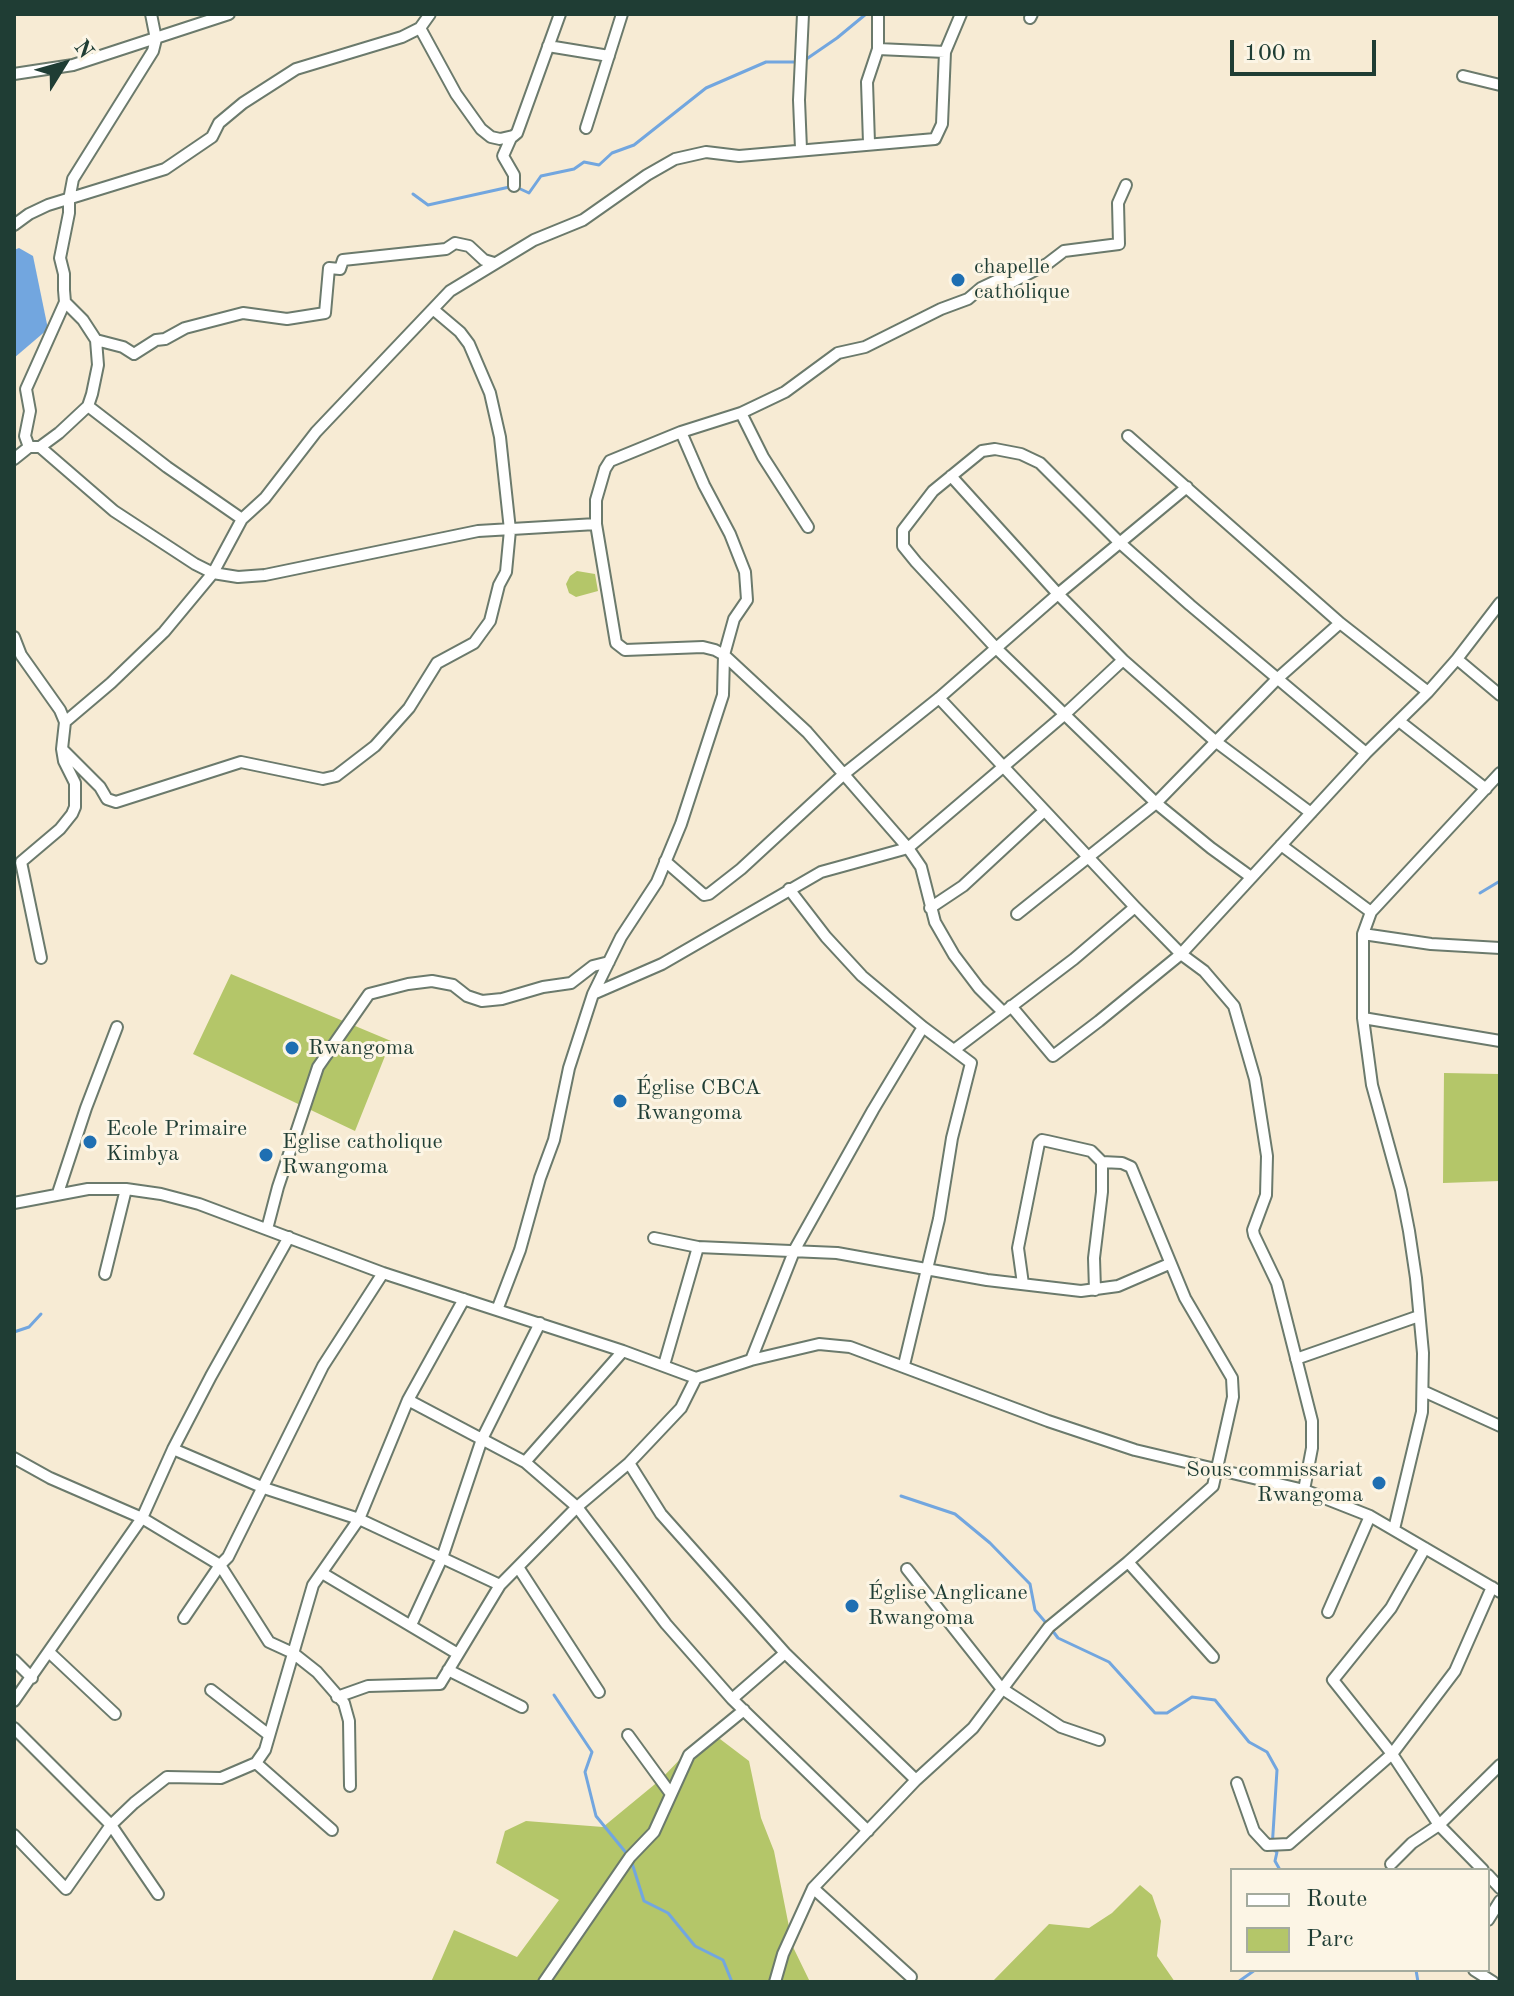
<!DOCTYPE html>
<html>
<head>
<meta charset="utf-8">
<style>
  body { margin:0 }
  #map { position:relative; width:1514px; height:1996px; overflow:hidden; background:#f7ebd4; font-family:"Old Standard TT",serif }
  canvas { display:block }
  .frame { position:absolute; inset:0; border:16px solid #1f3d34; pointer-events:none }
  .legend { position:absolute; left:1230px; top:1868px; width:260px; height:104px; box-sizing:border-box; background:#fcf5e5; border:2px solid #a4ab9e; margin:0; padding:10px 14px; list-style:none; font-size:24px; color:#1f3d34 }
  .legend li { display:flex; align-items:center; gap:16px; height:40px }
  .legend b { width:40px; border:2px solid #a4ab9e }
  .north { position:absolute; left:24px; top:24px; width:80px; height:80px; -webkit-text-stroke:6px #fcf5e5; paint-order:stroke; rotate:53deg; font-size:22px; font-weight:700; line-height:32px; text-align:center; color:#1f3d34 }
  .north::after { content:''; display:block; margin:auto; width:28px; height:36px; background:#1f3d34; clip-path:polygon(50% 0,100% 100%,50% 72%,0 100%) }
  .scale { position:absolute; left:1230px; top:40px; width:146px; height:36px; box-sizing:border-box; border:4px solid #1f3d34; border-top:0; padding-left:10px; font-size:24px; line-height:28px; white-space:nowrap; color:#1f3d34; -webkit-text-stroke:6px #fcf5e5; paint-order:stroke }
</style>
</head>
<body>
<div id="map">
<canvas width="1514" height="1996"></canvas>
<div class="frame"></div>
<ul class="legend">
<li><b style="height:10px;background:#fff"></b>Route</li>
<li><b style="height:22px;background:#b4c669"></b>Parc</li>
</ul>
<div class="north">N</div>
<div class="scale">100 m</div>
</div>
<script>
const c = document.querySelector('canvas').getContext('2d');
c.lineJoin = 'round';
function fill(path, color) {
  c.fillStyle = color;
  c.fill(path, 'evenodd');
}
function toPath(rows) {
  const path = new Path2D();
  for (const r of rows) {
    path.moveTo(r[0], r[1]);
    for (let i = 2; i < r.length; i += 2) path.lineTo(r[i], r[i + 1]);
  }
  return path;
}
function trace(path, color, width, dash) {
  c.strokeStyle = color;
  c.lineWidth = width;
  c.lineCap = dash ? 'butt' : 'round';
  c.setLineDash(dash || []);
  c.stroke(path);
}
function drawText(font, color, halo, rows, align = 'center') {
  c.font = font + ' "Old Standard TT",serif';
  c.lineWidth = 6;
  c.setLineDash([]);
  c.textBaseline = 'middle';
  c.strokeStyle = halo;
  c.fillStyle = color;
  for (const [text, x, y, turn = 0] of rows) {
    c.save();
    c.translate(x, y);
    c.rotate((+turn || 0) * Math.PI / 180);
    c.textAlign = isNaN(turn) ? turn : align;
    if (halo) c.strokeText(text, 0, 0);
    c.fillText(text, 0, 0);
    c.restore();
  }
}
fill(toPath([
  [577,571,595,574,598,591,576,597,569,593,566,584,570,576],
  [231,974,391,1041,355,1131,193,1054],
  [1444,1073,1500,1074,1500,1181,1443,1183],
  [720,1739,749,1761,761,1818,774,1851,793,1947,810,1982,431,1982,454,1930,517,1957,559,1900,496,1863,505,1831,526,1821,603,1827,660,1780,689,1750],
  [1140,1885,1152,1895,1161,1921,1157,1956,1175,1982,992,1982,1049,1924,1089,1928,1112,1913]
]), '#b4c669');
fill(toPath([
  [19,248,33,256,48,329,14,358,14,250]
]), '#72a6df');
trace(toPath([
  [805,60,837,38,866,14],
  [413,194,428,205,514,186,529,193,541,176,574,169,584,162,599,165,612,153,634,145,706,88,766,62,798,62],
  [1480,893,1500,881],
  [14,1332,29,1327,41,1314],
  [901,1496,955,1514,990,1543,1030,1584,1035,1610,1047,1624],
  [1052,1630,1058,1638,1109,1662,1155,1713,1167,1713,1192,1697,1215,1700,1249,1742,1267,1752,1277,1770,1272,1849,1277,1852,1275,1861,1280,1870],
  [554,1695,592,1752,585,1772,596,1816,627,1854],
  [631,1860,644,1901,668,1913,695,1946,723,1960,732,1982],
  [1416,1970,1418,1982],
  [1238,1982,1255,1970]
]), '#72a6df', 3);
const minor = toPath([
  [1030,18,1032,14],
  [420,28,456,94,481,129,491,137,500,139,513,136],
  [548,46,609,56],
  [878,49,945,52],
  [14,74,73,65,229,14],
  [1463,76,1500,85],
  [586,128,622,14],
  [869,143,867,82,878,49,878,14],
  [801,149,799,100,803,14],
  [514,186,514,175,503,156,511,138,517,133,560,14],
  [14,225,29,214,48,205,165,169,212,137,219,123,243,103,296,69,402,37,420,28,430,14],
  [96,340,123,347,134,354,156,340,165,339,185,328,243,313,287,319,325,313,329,268,340,269,343,260,446,249,455,243,469,246,484,260,494,263],
  [741,413,763,457,808,527],
  [681,432,704,485,730,534,745,572,747,600,734,619,724,655,807,732,908,848,921,867,935,922,954,955,979,988,1003,1012],
  [1128,436,1340,623,1428,692],
  [29,447,25,436,30,411,26,389,65,302],
  [40,447,114,511,195,564,213,573,238,577,265,575,478,531,596,524],
  [14,459,29,447,40,447,59,433,88,406,92,394,98,365,96,340,83,320,65,302,64,290,64,274,60,258,69,213,69,200,73,179,153,51,156,39,151,14],
  [951,476,1058,594,1123,660,1215,741,1311,813],
  [242,519,265,498,316,432,450,291,534,240,583,220,647,175,675,159,706,152,739,156,935,139,942,124,945,52,961,14],
  [14,637,21,655,60,710,65,722,62,749,64,761,75,783,75,807,72,814,60,829,21,862,41,958],
  [1457,659,1500,695],
  [939,698,1135,907,1181,954,1204,971,1234,1006,1255,1079,1267,1156,1266,1195,1253,1230,1254,1235,1277,1283,1312,1421,1312,1448,1304,1490],
  [1399,721,1486,789],
  [65,722,111,683,164,632,213,573,242,519,167,467,88,406],
  [62,749,100,787,107,799,116,802,241,762,323,779,336,776,375,746,409,708,437,663,474,643,490,621,499,585,506,572,510,530,500,437,490,393,469,344,460,332,434,310],
  [1281,845,1371,912],
  [665,861,704,895,709,894,741,869,844,774,939,698,1058,594,1187,487],
  [1251,877,1211,848,1156,803,996,648,916,562,903,546,903,530,933,491,982,451,995,449,1021,454,1040,463,1119,542,1190,605,1366,753],
  [789,889,826,937,862,976,923,1027],
  [930,908,963,886,1044,811],
  [1017,914,1156,803,1277,679,1340,623],
  [1363,934,1431,944,1500,948],
  [593,994,662,964,821,872,908,848,1064,715,1123,660],
  [1011,1006,1053,1056,1099,1021,1181,954,1366,753,1428,692,1457,659,1500,603],
  [1363,1018,1500,1041],
  [954,1050,1074,959,1135,907],
  [58,1193,86,1108,117,1027],
  [14,1203,88,1189,126,1189,161,1194,199,1204,383,1273,623,1351,696,1378,751,1360,819,1344,850,1347,1048,1421,1135,1450,1304,1490,1370,1516,1500,1592],
  [267,1229,278,1187,318,1067,369,994,408,984,432,981,453,985,467,996,482,1001,502,999,543,987,571,983,593,966,609,962],
  [654,1238,698,1247,837,1253,987,1280,1081,1291,1118,1286,1169,1264],
  [105,1274,126,1189],
  [1095,1290,1094,1258,1102,1192,1102,1162],
  [497,1310,520,1250,540,1178,554,1140,569,1068,593,994,621,937,657,882,681,824,723,695,724,655,715,650,703,647,625,650,616,643,596,524,596,500,605,469,610,461,681,432,741,413,785,392,838,353,865,347,941,309,968,299,981,288,1000,279,1010,283,1047,264,1064,251,1119,244,1118,203,1126,185],
  [1296,1359,1419,1316],
  [751,1360,795,1249,873,1110,923,1027,971,1063,952,1138,939,1219,904,1365],
  [664,1365,698,1247],
  [1423,1391,1500,1426],
  [408,1400,525,1462,577,1507,666,1624,732,1699,868,1831],
  [173,1449,264,1488,359,1519,500,1585],
  [14,1458,50,1478,142,1518,220,1565,269,1642,293,1653,317,1672,344,1703,349,1721,350,1786],
  [525,1462,623,1351],
  [629,1463,661,1514,785,1653,916,1780],
  [1394,1529,1422,1412,1423,1353,1416,1278,1409,1231,1401,1190,1372,1085,1363,1018,1363,934,1371,912,1500,773],
  [1425,1548,1391,1608,1333,1680,1392,1754,1439,1825,1483,1870],
  [1128,1562,1213,1657],
  [518,1567,599,1692],
  [907,1569,1001,1688,1061,1727,1099,1740],
  [322,1573,458,1654],
  [1328,1612,1370,1516],
  [184,1618,220,1565,228,1557,323,1366,383,1273],
  [411,1625,442,1558,482,1439,540,1323],
  [50,1653,115,1714],
  [14,1660,32,1678],
  [448,1670,522,1707],
  [211,1690,269,1735],
  [337,1697,368,1686,440,1684,500,1585,577,1507,629,1463,681,1408,696,1378],
  [732,1699,785,1653],
  [14,1701,142,1518,173,1449,211,1376,289,1237],
  [14,1728,111,1825,158,1894],
  [628,1735,671,1794],
  [256,1763,332,1830],
  [1237,1783,1254,1831,1267,1845,1289,1844,1392,1754,1455,1671,1492,1587],
  [14,1835,66,1889,111,1825,134,1803,167,1777,221,1778,256,1763,265,1750,313,1585,359,1519,408,1400,464,1299],
  [1391,1864,1412,1843,1439,1825,1500,1765],
  [1488,1875,1500,1888],
  [813,1888,911,1977],
  [1488,1920,1500,1901],
  [1474,1970,1493,1982],
  [544,1982,630,1857,654,1832,689,1755,744,1710],
  [775,1982,783,1954,813,1888,916,1780,973,1728,1049,1627,1128,1562,1213,1486,1233,1397,1232,1378,1185,1298,1131,1167,1122,1163,1102,1162,1091,1151,1047,1141,1042,1140,1039,1143,1018,1248,1023,1284]
]);
trace(minor, '#6b7a6c', 14);
trace(minor, '#fff', 10);
for (const [x, y, r, color] of [
  [958,280,8,"#1f6fb2"],
  [292,1048,8,"#1f6fb2"],
  [620,1101,8,"#1f6fb2"],
  [90,1142,8,"#1f6fb2"],
  [266,1155,8,"#1f6fb2"],
  [1379,1483,8,"#1f6fb2"],
  [852,1606,8,"#1f6fb2"]
]) {
  const dot = new Path2D();
  dot.arc(x, y, r, 0, 2 * Math.PI);
  c.fillStyle = color;
  c.fill(dot);
  trace(dot, '#fcf5e5', 3);
}
drawText('22px', '#1f3d34', '#fcf5e5', [
  ["chapelle",974,267],
  ["catholique",974,292],
  ["Rwangoma",308,1048],
  ["Église CBCA",636,1088],
  ["Rwangoma",636,1113],
  ["Ecole Primaire",106,1129],
  ["Kimbya",106,1154],
  ["Eglise catholique",282,1142],
  ["Rwangoma",282,1167],
  ["Sous commissariat",1363,1470,"right"],
  ["Rwangoma",1363,1495,"right"],
  ["Église Anglicane",868,1593],
  ["Rwangoma",868,1618]
], 'left');
</script>
</body>
</html>
